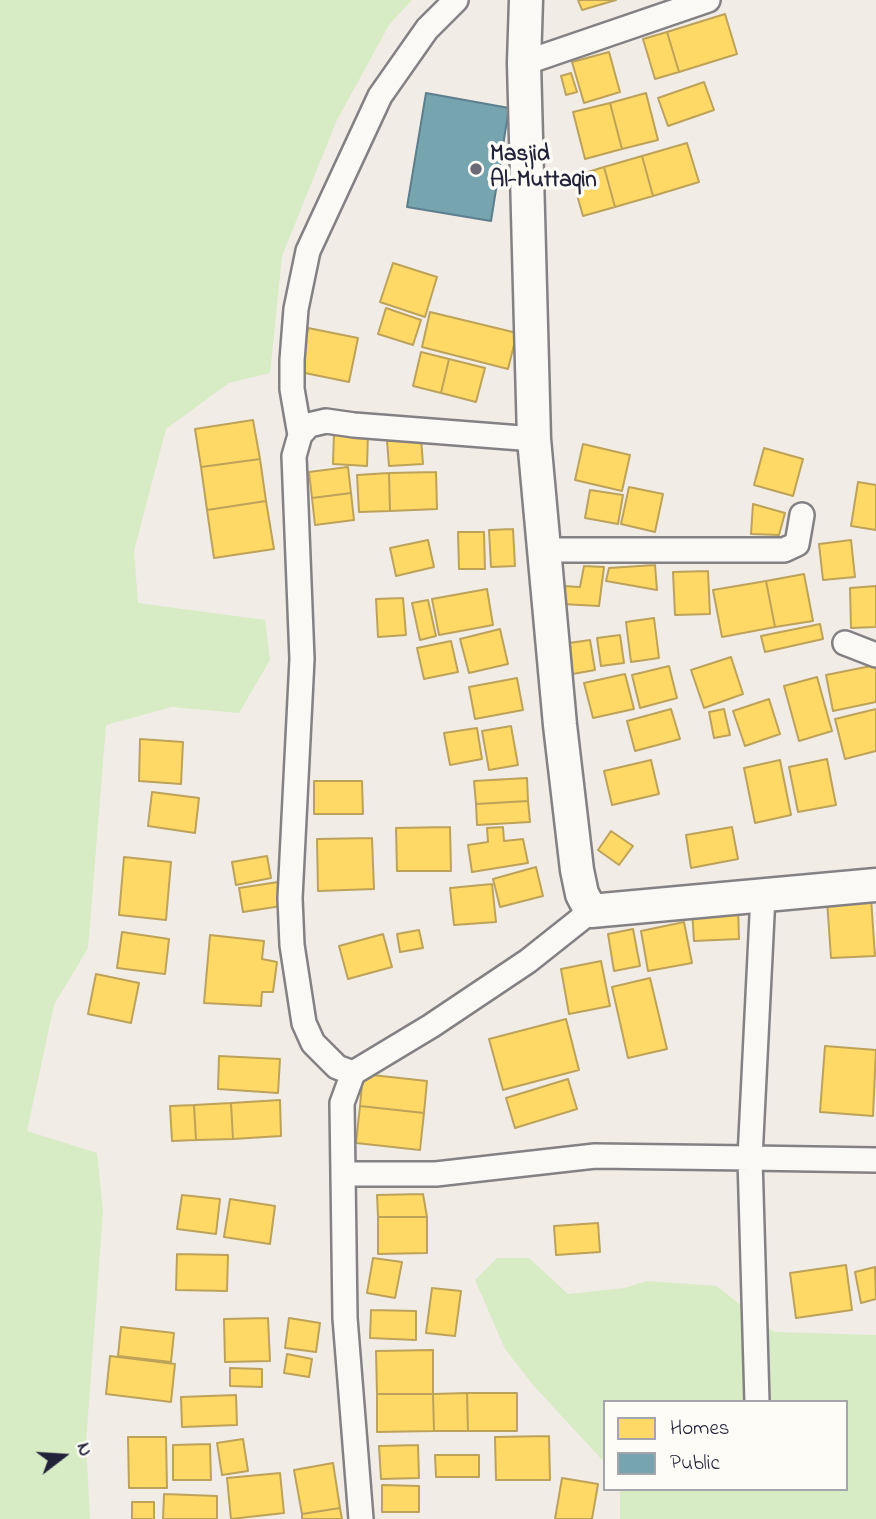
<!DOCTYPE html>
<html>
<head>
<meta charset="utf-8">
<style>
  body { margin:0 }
  #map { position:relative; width:876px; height:1519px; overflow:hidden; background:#f2ece7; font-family:"Indie Flower",sans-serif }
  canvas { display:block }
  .legend { position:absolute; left:603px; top:1400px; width:245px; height:91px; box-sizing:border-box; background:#fdfcf7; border:2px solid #a5a5ac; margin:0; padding:9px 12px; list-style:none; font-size:21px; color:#22223b }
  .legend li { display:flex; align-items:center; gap:14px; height:35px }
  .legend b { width:35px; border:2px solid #a5a5ac }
  .north { position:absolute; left:28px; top:1421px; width:70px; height:70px; -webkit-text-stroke:5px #fdfcf7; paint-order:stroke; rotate:73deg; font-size:19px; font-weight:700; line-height:28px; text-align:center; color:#22223b }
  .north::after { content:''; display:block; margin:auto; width:24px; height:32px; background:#22223b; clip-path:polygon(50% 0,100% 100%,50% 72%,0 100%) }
</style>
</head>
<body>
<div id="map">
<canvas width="876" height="1519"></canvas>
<ul class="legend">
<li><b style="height:19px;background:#ffd966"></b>Homes</li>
<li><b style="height:19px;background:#76a5af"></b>Public</li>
</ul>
<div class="north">N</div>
</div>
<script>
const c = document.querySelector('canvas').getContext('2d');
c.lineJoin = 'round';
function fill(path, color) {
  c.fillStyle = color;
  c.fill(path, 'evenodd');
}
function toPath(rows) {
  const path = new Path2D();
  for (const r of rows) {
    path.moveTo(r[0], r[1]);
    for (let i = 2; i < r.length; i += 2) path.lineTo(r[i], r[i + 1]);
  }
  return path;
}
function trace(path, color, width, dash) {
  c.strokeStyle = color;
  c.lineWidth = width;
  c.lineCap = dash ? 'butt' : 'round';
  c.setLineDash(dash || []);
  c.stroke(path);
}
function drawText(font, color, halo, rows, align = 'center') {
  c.font = font + ' "Indie Flower",sans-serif';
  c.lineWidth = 7;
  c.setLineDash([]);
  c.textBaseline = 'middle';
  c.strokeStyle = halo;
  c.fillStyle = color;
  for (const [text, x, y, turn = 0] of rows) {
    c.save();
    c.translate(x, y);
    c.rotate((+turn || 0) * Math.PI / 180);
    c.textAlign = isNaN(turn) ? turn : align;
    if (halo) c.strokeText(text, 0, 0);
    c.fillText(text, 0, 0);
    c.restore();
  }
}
fill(toPath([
  [0,0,412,0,389,25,337,120,282,256,270,373,229,383,166,429,134,551,138,603,265,620,270,660,239,713,172,707,106,725,88,948,54,1005,27,1131,97,1153,103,1212,86,1442,90,1519,0,1519],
  [497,1258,529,1258,568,1294,624,1288,647,1281,717,1286,774,1332,876,1335,876,1519,620,1519,620,1489,846,1489,846,1402,605,1402,605,1463,533,1385,505,1349,475,1280]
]), '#d7ebc4');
const homes = toPath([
  [578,0,616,0,582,10,578,0],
  [725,14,737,54,679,72,667,32,725,14],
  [667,32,679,72,655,79,643,39,667,32],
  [609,52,620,92,584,103,572,62,609,52],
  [571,73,577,92,566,95,561,76,571,73],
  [704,82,714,110,668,126,658,98,704,82],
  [646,93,658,140,622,149,610,103,646,93],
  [610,103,622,149,585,159,573,112,610,103],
  [687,143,699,182,653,196,642,156,687,143],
  [642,156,653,196,615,207,604,167,642,156],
  [604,167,615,207,583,216,572,177,604,167],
  [393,263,437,277,425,317,380,302,393,263],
  [386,308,421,320,413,345,378,334,386,308],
  [430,312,517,333,508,369,422,347,430,312],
  [308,328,358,338,349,382,300,372,308,328],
  [421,352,449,359,441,393,413,386,421,352],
  [449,359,485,368,476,402,441,393,449,359],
  [253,420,260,459,201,467,195,429,253,420],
  [334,432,368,434,367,466,333,464,334,432],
  [421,438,423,464,389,466,387,441,421,438],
  [583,444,630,455,622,491,575,480,583,444],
  [764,448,803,459,793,496,754,485,764,448],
  [260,459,266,501,207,510,201,467,260,459],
  [348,467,351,493,312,498,309,472,348,467],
  [436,472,437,509,390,511,389,473,436,472],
  [389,473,390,511,359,512,357,475,389,473],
  [858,482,876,485,876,530,851,526,858,482],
  [629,487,663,494,655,532,621,524,629,487],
  [590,490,623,495,618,524,585,518,590,490],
  [351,493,354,520,315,525,312,498,351,493],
  [266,501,274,549,214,558,207,510,266,501],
  [753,504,785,513,779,535,751,534,753,504],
  [513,529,515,566,491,567,489,530,513,529],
  [458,532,484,532,485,569,459,569,458,532],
  [428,540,434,567,396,576,390,548,428,540],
  [851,540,855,577,823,580,819,544,851,540],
  [655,565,657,590,606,581,609,568,655,565],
  [584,566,604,567,599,606,561,604,564,586,580,587,584,566],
  [708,571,710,614,675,615,673,572,708,571],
  [804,574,813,621,775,627,766,581,804,574],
  [766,581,775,627,722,637,713,590,766,581],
  [876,586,876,627,851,628,850,588,876,586],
  [487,589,493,625,439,635,432,599,487,589],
  [403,598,406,635,378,637,376,599,403,598],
  [428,600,436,636,420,640,412,603,428,600],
  [654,618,659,658,631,662,626,622,654,618],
  [820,624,823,639,765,652,761,636,820,624],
  [500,629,508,664,469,673,460,639,500,629],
  [620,635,624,663,601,666,597,638,620,635],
  [590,640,595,670,567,675,562,644,590,640],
  [451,641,458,672,424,679,417,648,451,641],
  [731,657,743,694,704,708,691,670,731,657],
  [876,665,876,702,833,711,826,675,876,665],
  [669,666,677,698,640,708,632,675,669,666],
  [625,674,634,709,593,718,584,683,625,674],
  [817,677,832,731,799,741,784,686,817,677],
  [517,678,523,710,475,719,469,687,517,678],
  [769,699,780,734,745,746,733,711,769,699],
  [671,709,680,739,635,751,627,721,671,709],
  [724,709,730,735,714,738,709,712,724,709],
  [876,709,876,751,845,759,835,719,876,709],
  [511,726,518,765,489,770,482,731,511,726],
  [477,728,482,759,450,765,444,733,477,728],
  [140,739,183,742,181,784,139,781,140,739],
  [827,759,836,805,798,812,789,767,827,759],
  [651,760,659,794,612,805,604,771,651,760],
  [780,760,791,815,755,823,744,768,780,760],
  [527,778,528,801,476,804,474,781,527,778],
  [314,781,362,781,363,814,314,814,314,781],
  [152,792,199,798,195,833,148,826,152,792],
  [528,801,530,822,477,825,476,804,528,801],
  [450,827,451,871,397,871,396,828,450,827],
  [503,827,504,841,523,839,528,863,472,872,468,845,488,842,487,828,503,827],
  [732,827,738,859,691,868,686,835,732,827],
  [611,831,633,846,619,865,598,850,611,831],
  [372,838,374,889,318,891,317,839,372,838],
  [267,856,271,878,236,885,232,862,267,856],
  [124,857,171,862,166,920,119,915,124,857],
  [536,867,543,896,500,907,493,879,536,867],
  [278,882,281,906,243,912,239,888,278,882],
  [492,884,496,922,454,925,450,888,492,884],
  [871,898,875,956,831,958,827,900,871,898],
  [738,906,739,939,694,941,692,909,738,906],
  [684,922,692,963,648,971,641,931,684,922],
  [633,929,640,966,614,971,608,934,633,929],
  [419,930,423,948,400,952,397,934,419,930],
  [122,932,169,939,165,974,117,968,122,932],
  [383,934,392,967,348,979,339,946,383,934],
  [210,935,264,941,262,959,277,962,273,992,262,992,261,1006,204,1003,210,935],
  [601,961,610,1006,569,1014,561,969,601,961],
  [96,974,139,983,131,1023,88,1014,96,974],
  [650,978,667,1049,628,1058,612,987,650,978],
  [566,1019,579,1070,503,1090,489,1039,566,1019],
  [825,1046,876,1050,873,1116,820,1112,825,1046],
  [219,1056,280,1059,278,1093,218,1089,219,1056],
  [363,1074,427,1081,424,1113,360,1106,363,1074],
  [568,1079,577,1109,515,1128,506,1098,568,1079],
  [280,1100,281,1136,233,1139,231,1103,280,1100],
  [231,1103,233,1139,196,1140,194,1105,231,1103],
  [194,1105,196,1140,172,1141,170,1106,194,1105],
  [360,1106,424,1113,420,1150,356,1143,360,1106],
  [423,1194,427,1217,378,1217,377,1195,423,1194],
  [182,1195,220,1199,216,1234,177,1229,182,1195],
  [230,1199,275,1206,270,1244,224,1237,230,1199],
  [378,1217,427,1217,427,1253,378,1254,378,1217],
  [598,1223,600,1252,556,1255,554,1226,598,1223],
  [177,1254,228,1255,227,1291,176,1290,177,1254],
  [373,1258,402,1262,395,1298,367,1293,373,1258],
  [846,1265,852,1310,796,1318,790,1273,846,1265],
  [875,1267,876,1299,861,1303,855,1272,875,1267],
  [432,1288,461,1291,455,1336,426,1333,432,1288],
  [371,1310,416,1311,416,1340,370,1338,371,1310],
  [268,1318,270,1361,225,1362,224,1319,268,1318],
  [289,1318,320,1323,316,1352,285,1348,289,1318],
  [121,1327,174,1333,171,1362,118,1356,121,1327],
  [433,1350,433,1394,377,1394,376,1351,433,1350],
  [287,1354,312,1359,309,1377,284,1373,287,1354],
  [110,1356,175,1364,171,1402,106,1394,110,1356],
  [230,1368,262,1369,262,1387,230,1386,230,1368],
  [467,1393,517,1393,517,1431,468,1431,467,1393],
  [467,1393,468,1431,434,1431,433,1394,467,1393],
  [377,1394,433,1394,434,1431,377,1432,377,1394],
  [236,1395,237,1425,182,1427,181,1397,236,1395],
  [549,1436,550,1480,496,1480,495,1437,549,1436],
  [128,1437,166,1437,167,1488,129,1488,128,1437],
  [243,1439,248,1471,222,1475,217,1443,243,1439],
  [210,1444,211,1480,173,1480,173,1445,210,1444],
  [418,1445,419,1478,381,1479,379,1446,418,1445],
  [435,1455,479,1455,479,1477,436,1477,435,1455],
  [333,1463,340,1508,302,1514,294,1470,333,1463],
  [280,1473,284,1513,231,1519,227,1478,280,1473],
  [562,1478,598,1484,592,1519,555,1519,562,1478],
  [382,1485,419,1486,419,1512,382,1512,382,1485],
  [164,1494,217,1496,217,1519,163,1519,164,1494],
  [132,1502,154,1502,154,1519,132,1519,132,1502],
  [340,1508,342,1519,302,1519,302,1514,340,1508]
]);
fill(homes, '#ffd966');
trace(homes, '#bda259', 2);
const public = toPath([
  [426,93,509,108,491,221,407,207,426,93]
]);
fill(public, '#76a5af');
trace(public, '#5d7e8c', 2);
const street = toPath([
  [524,63,708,0],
  [300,435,292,389,292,360,296,309,308,251,380,96,427,29,456,0],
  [544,550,784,550,797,544,802,515],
  [845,643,876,655],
  [763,895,750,1158,876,1160],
  [353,1073,337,1067,313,1043,304,1023,292,945,290,898,302,659,294,456,300,435,309,425,326,421,354,425,534,439],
  [343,1174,436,1174,595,1156,750,1158,757,1402],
  [361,1519,345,1318,342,1103,353,1073,431,1026,528,961,591,911]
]);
const secondary = toPath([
  [526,0,524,63,534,439,560,725,577,870,582,894,591,911,876,885]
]);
trace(street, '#848184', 28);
trace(secondary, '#848184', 37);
trace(street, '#faf9f6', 23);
trace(secondary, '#faf9f6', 32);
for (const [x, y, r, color] of [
  [476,169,7,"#6b6977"]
]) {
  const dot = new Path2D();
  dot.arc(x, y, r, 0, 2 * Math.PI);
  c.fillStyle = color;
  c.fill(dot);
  trace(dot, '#fdfcf7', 2.5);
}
drawText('bold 23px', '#22223b', '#fdfcf7', [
  ["Masjid",490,156],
  ["Al-Muttaqin",490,182]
], 'left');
</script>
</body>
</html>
